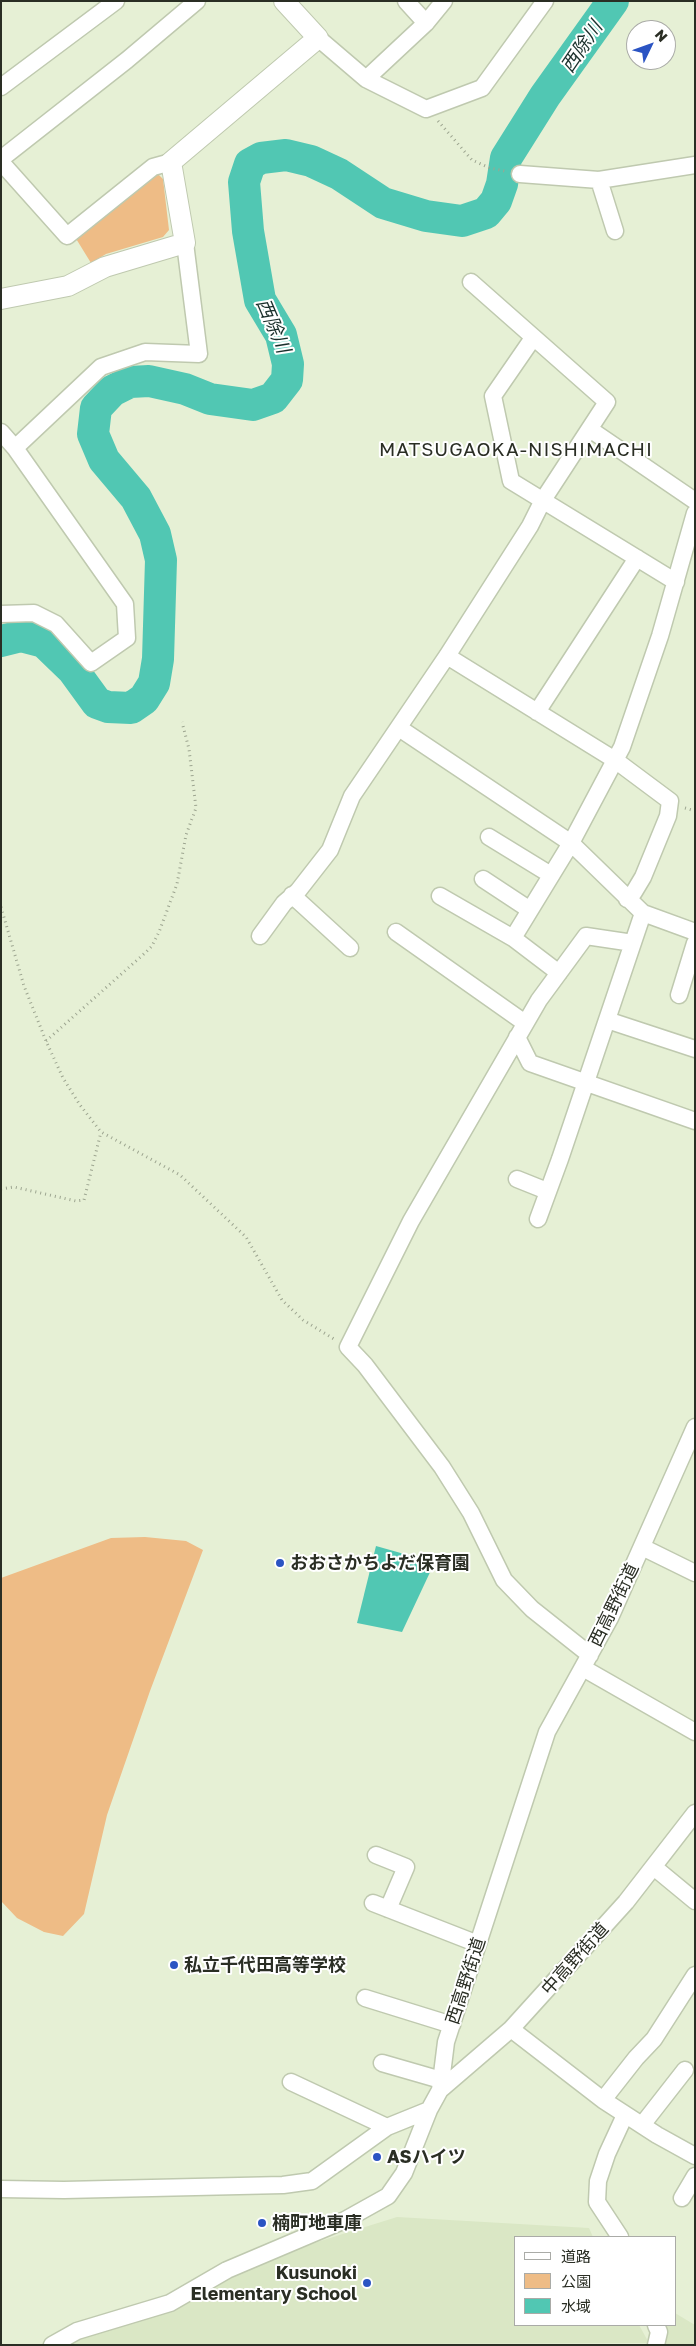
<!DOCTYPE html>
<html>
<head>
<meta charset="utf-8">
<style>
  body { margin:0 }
  #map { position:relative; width:696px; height:2346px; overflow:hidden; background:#e6f0d5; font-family:"Golos Text","Noto Sans JP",sans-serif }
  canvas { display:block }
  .frame { position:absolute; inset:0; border:2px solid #2a2e24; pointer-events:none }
  .legend { position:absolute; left:514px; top:2236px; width:162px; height:90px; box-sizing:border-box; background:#fff; border:1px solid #aaaba7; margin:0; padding:6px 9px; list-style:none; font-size:15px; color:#2a2e24 }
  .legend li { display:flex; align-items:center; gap:10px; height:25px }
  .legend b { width:25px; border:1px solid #aaaba7 }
  .north { position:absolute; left:626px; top:20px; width:50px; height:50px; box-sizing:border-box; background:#fff; border:1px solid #aaaba7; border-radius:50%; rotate:48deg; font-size:14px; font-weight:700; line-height:20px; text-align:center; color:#2a2e24 }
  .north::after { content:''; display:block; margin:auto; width:18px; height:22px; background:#2b54c3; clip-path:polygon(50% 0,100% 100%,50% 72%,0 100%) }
</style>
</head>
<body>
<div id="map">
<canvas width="696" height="2346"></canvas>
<div class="frame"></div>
<ul class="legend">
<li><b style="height:6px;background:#fff"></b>道路</li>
<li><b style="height:14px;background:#eebc86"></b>公園</li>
<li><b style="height:14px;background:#51c7b3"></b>水域</li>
</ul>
<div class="north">N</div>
</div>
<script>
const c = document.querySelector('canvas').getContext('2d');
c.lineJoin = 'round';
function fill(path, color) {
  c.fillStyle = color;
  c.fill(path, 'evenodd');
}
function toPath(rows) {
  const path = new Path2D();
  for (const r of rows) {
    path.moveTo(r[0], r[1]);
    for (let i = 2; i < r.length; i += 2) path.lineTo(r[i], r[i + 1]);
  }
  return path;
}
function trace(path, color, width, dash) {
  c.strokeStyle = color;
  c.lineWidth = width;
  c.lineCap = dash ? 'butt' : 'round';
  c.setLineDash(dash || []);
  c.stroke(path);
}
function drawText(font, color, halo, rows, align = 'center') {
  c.font = font + ' "Golos Text","Noto Sans JP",sans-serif';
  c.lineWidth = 4;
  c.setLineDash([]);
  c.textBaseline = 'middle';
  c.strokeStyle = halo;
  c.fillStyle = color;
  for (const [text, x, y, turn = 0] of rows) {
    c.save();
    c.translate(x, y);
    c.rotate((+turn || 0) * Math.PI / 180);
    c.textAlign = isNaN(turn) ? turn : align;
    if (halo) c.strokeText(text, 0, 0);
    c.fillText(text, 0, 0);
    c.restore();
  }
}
fill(toPath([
  [397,2217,589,2228,593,2237,515,2237,515,2325,639,2325,649,2343,69,2345,78,2337,263,2259],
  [675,2313,695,2325,695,2345,662,2345,666,2325,675,2325]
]), '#dae7c5');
fill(toPath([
  [158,174,163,179,169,230,163,237,106,254,91,263,75,237],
  [145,1537,186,1541,203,1550,150,1691,107,1815,84,1914,63,1936,44,1932,17,1918,1,1901,1,1578,111,1538]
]), '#eebc86');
fill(toPath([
  [376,1546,429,1561,432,1568,402,1632,357,1623]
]), '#51c7b3');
trace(toPath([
  [1,641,21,636,44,642,73,670,97,703,108,707,131,708,144,699,154,683,158,659,161,560,155,534,136,498,104,460,93,434,96,408,112,391,130,382,149,381,185,389,210,399,253,405,273,398,287,380,288,364,281,335,260,300,248,231,244,182,250,164,261,158,286,155,311,161,339,174,383,203,426,216,462,221,486,213,496,201,502,184,506,158,545,96,613,1]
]), '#51c7b3', 32);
const minor = toPath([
  [406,1,426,23],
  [318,38,366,79,426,109,482,88,545,1],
  [366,79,426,23,444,1],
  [1,87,116,1],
  [1,159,127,60,197,1],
  [1,162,67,236,153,167,171,162],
  [520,174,599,180,695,165],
  [599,180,615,231],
  [533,338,493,396,511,481,676,582],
  [591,430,695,501],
  [1,432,15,448],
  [1,614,34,613,56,624,91,663,127,638,125,604,15,448,101,367,145,352,199,354,185,243],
  [447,656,615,760,670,801,668,816,643,877,634,892,627,899],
  [537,712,637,558],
  [399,728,571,843,643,913,695,932],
  [489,837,551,875],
  [483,879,530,910],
  [292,895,350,948],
  [440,896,513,938,559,973],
  [396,932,525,1023],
  [260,936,284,903,298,891,330,850,352,796,447,656,530,526,543,500,607,402,471,282],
  [513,938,571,843,622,747,660,636,695,513],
  [679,995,695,943],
  [607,1020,695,1049],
  [517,1037,530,1063,695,1121],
  [517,1179,547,1191],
  [538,1219,560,1159,643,913],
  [642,1547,695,1573],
  [590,1655,532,1609,504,1580,471,1513,442,1467,365,1365,348,1347,411,1221,539,1000,586,936,633,943],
  [583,1668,695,1732],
  [376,1855,406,1867,388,1909],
  [655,1868,695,1901],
  [373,1903,478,1944],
  [365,1998,452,2025],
  [511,2029,603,2100,657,2135,695,2156],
  [382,2063,441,2080],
  [291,2082,387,2127],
  [440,2090,511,2029,626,1902,695,1813],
  [603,2100,636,2058,654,2039,695,1975],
  [642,2125,685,2070],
  [1,2189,64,2190,283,2185,312,2181,387,2127,429,2110],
  [682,2198,695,2176],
  [620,2237,597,2202,598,2181,607,2154,625,2115],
  [52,2345,77,2331,170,2303,227,2270,345,2220,388,2196,404,2173,429,2110,440,2090,446,2042,547,1732,610,1618,695,1427],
  [656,2345,659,2332,656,2325]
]);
const tertiary = toPath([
  [1,299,68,286,105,267,185,243,171,162,318,38,284,1]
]);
trace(minor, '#bfc9af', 19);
trace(tertiary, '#bfc9af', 22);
trace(toPath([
  [438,121,472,160,490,168,505,171],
  [685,808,695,811],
  [1,907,24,986,46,1041,63,1078,80,1105,101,1132,180,1175,246,1237,282,1300,303,1320,334,1339],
  [46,1041,145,953,152,946,159,932,177,884,186,835,196,808,189,749,182,722],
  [1,1189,14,1187,76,1201,84,1200,101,1132]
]), '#9da590', 3, [1, 4]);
trace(minor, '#fff', 16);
trace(tertiary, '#fff', 20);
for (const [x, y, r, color] of [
  [280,1563,5,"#2b54c3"],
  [174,1965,5,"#2b54c3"],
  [377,2157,5,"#2b54c3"],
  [262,2223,5,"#2b54c3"],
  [367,2283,5,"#2b54c3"]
]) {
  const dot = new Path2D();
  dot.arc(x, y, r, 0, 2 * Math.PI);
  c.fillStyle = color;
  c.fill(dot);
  trace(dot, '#fff', 2);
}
drawText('bold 18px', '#2a2e24', '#fff', [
  ["おおさかちよだ保育園",290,1563],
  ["私立千代田高等学校",184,1965],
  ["ASハイツ",387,2157],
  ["楠町地車庫",272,2223],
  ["Kusunoki",357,2273,"right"],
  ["Elementary School",357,2294,"right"]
], 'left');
drawText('18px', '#2a2e24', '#fff', [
  ["西高野街道",614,1605,-64],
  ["中高野街道",575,1959,-48],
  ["西高野街道",466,1981,-72]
]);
drawText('italic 19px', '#1b302c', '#fff', [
  ["西除川",582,47,-56],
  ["西除川",273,326,67]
]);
c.letterSpacing = '1px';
drawText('19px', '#2a2e24', '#fff', [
  ["MATSUGAOKA-NISHIMACHI",516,450]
]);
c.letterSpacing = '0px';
</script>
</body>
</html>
